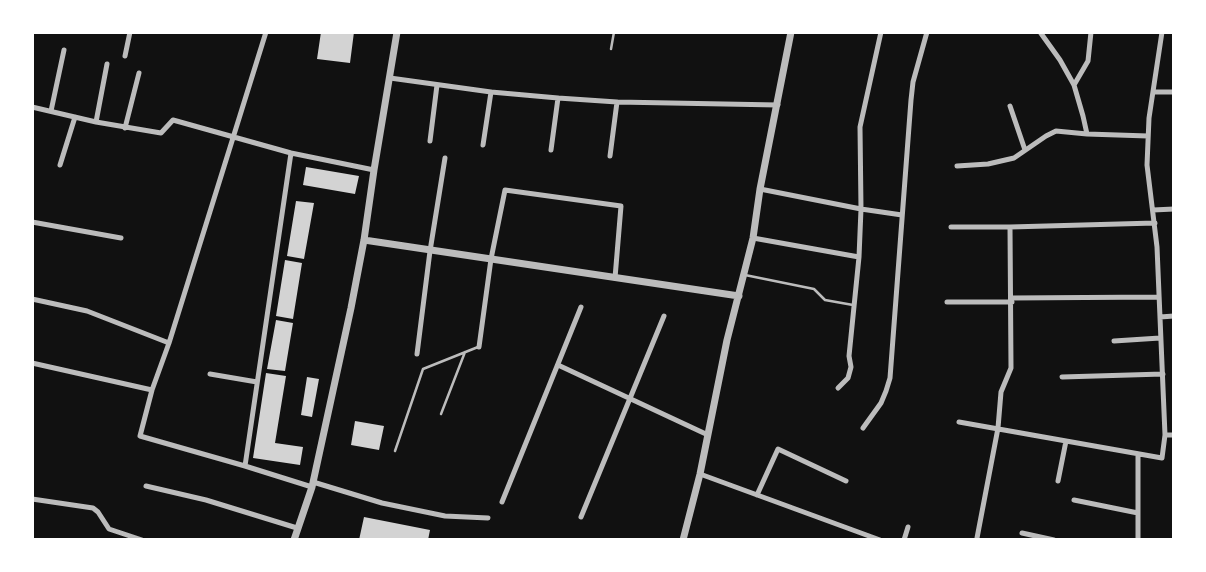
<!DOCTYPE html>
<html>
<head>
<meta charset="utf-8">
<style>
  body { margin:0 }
  #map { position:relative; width:1206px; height:572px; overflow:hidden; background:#111; font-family:"Sofia Sans Condensed",sans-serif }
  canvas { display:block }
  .frame { position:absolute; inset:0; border:34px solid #fff; pointer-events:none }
</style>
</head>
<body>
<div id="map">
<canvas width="1206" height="572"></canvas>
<div class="frame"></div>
</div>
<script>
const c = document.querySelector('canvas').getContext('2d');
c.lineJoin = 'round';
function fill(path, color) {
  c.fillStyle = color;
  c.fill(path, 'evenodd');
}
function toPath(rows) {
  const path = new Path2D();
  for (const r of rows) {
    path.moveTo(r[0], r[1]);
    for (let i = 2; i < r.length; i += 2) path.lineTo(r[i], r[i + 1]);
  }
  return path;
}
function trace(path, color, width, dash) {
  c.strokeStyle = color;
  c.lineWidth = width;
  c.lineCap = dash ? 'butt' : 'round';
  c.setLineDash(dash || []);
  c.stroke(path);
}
fill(toPath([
  [321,32,354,32,350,63,317,59],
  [306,167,359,176,355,194,303,185],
  [296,201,314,203,304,259,287,256],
  [285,260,302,263,293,319,276,316],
  [276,320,293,323,285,371,267,369],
  [266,373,286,376,275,443,303,447,300,465,253,458],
  [307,377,319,379,312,417,301,415],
  [355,421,384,426,379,450,351,445],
  [364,517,430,530,428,540,359,540]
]), '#d3d3d3');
trace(toPath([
  [611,49,614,32],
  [745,275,814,289,825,300,853,305],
  [441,414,465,352],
  [395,451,423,369,478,347]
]), '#bcbcbc', 2.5);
trace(toPath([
  [266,32,169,343,152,390,140,436,245,466,312,487],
  [1040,32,1060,60,1074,85,1083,116,1087,134,1148,136],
  [125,56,130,32],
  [390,78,491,92,558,98,617,102,778,105],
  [1074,85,1088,61,1091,32],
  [1153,92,1174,92],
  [1010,106,1025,150],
  [32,107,96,122,161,133,173,120,291,153,374,170],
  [51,111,64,50],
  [96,122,107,64],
  [125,128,139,73],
  [430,141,437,85],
  [483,145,491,92],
  [551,150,558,98],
  [610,156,617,102],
  [60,165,75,117],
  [957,166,988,164,1014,158,1046,136,1056,131,1087,134],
  [760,189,861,209,902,215],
  [1153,210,1174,209],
  [32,222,121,238],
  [951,227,1010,227,1155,223],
  [753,238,859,257],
  [1011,298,1159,297],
  [32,299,87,311,169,343],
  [947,302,1012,302],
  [1160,317,1174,316],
  [1114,341,1160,338],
  [479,347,491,259,505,190,621,206,615,278],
  [417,354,430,251,445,158],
  [32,363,152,390],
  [558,365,708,435],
  [210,374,257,382],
  [1062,377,1163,374],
  [838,388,848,378,851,367,849,356,859,257,861,209,860,127,881,32],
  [959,422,1162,458,1165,435,1157,247,1147,165,1149,118,1162,32],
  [863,428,881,403,886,391,890,378,911,100,913,82,927,32],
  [1165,435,1174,435],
  [245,466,291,153],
  [700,474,880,540],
  [1058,481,1066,441],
  [313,482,382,503,445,516,488,518],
  [146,486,206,500,297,528],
  [757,495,778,449,846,481],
  [32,499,93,508,98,512,109,529,142,540],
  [1074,500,1138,513],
  [502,502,581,307],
  [581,517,664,316],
  [1022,533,1054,540],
  [977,538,998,428,1001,392,1011,368,1010,227],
  [904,540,908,527],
  [1138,540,1138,454]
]), '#bcbcbc', 5);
trace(toPath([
  [364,240,739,296],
  [294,540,312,487,351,308,364,240,374,170,397,32],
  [683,540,700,474,727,340,753,238,760,189,791,32]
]), '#bcbcbc', 7);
</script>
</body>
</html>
